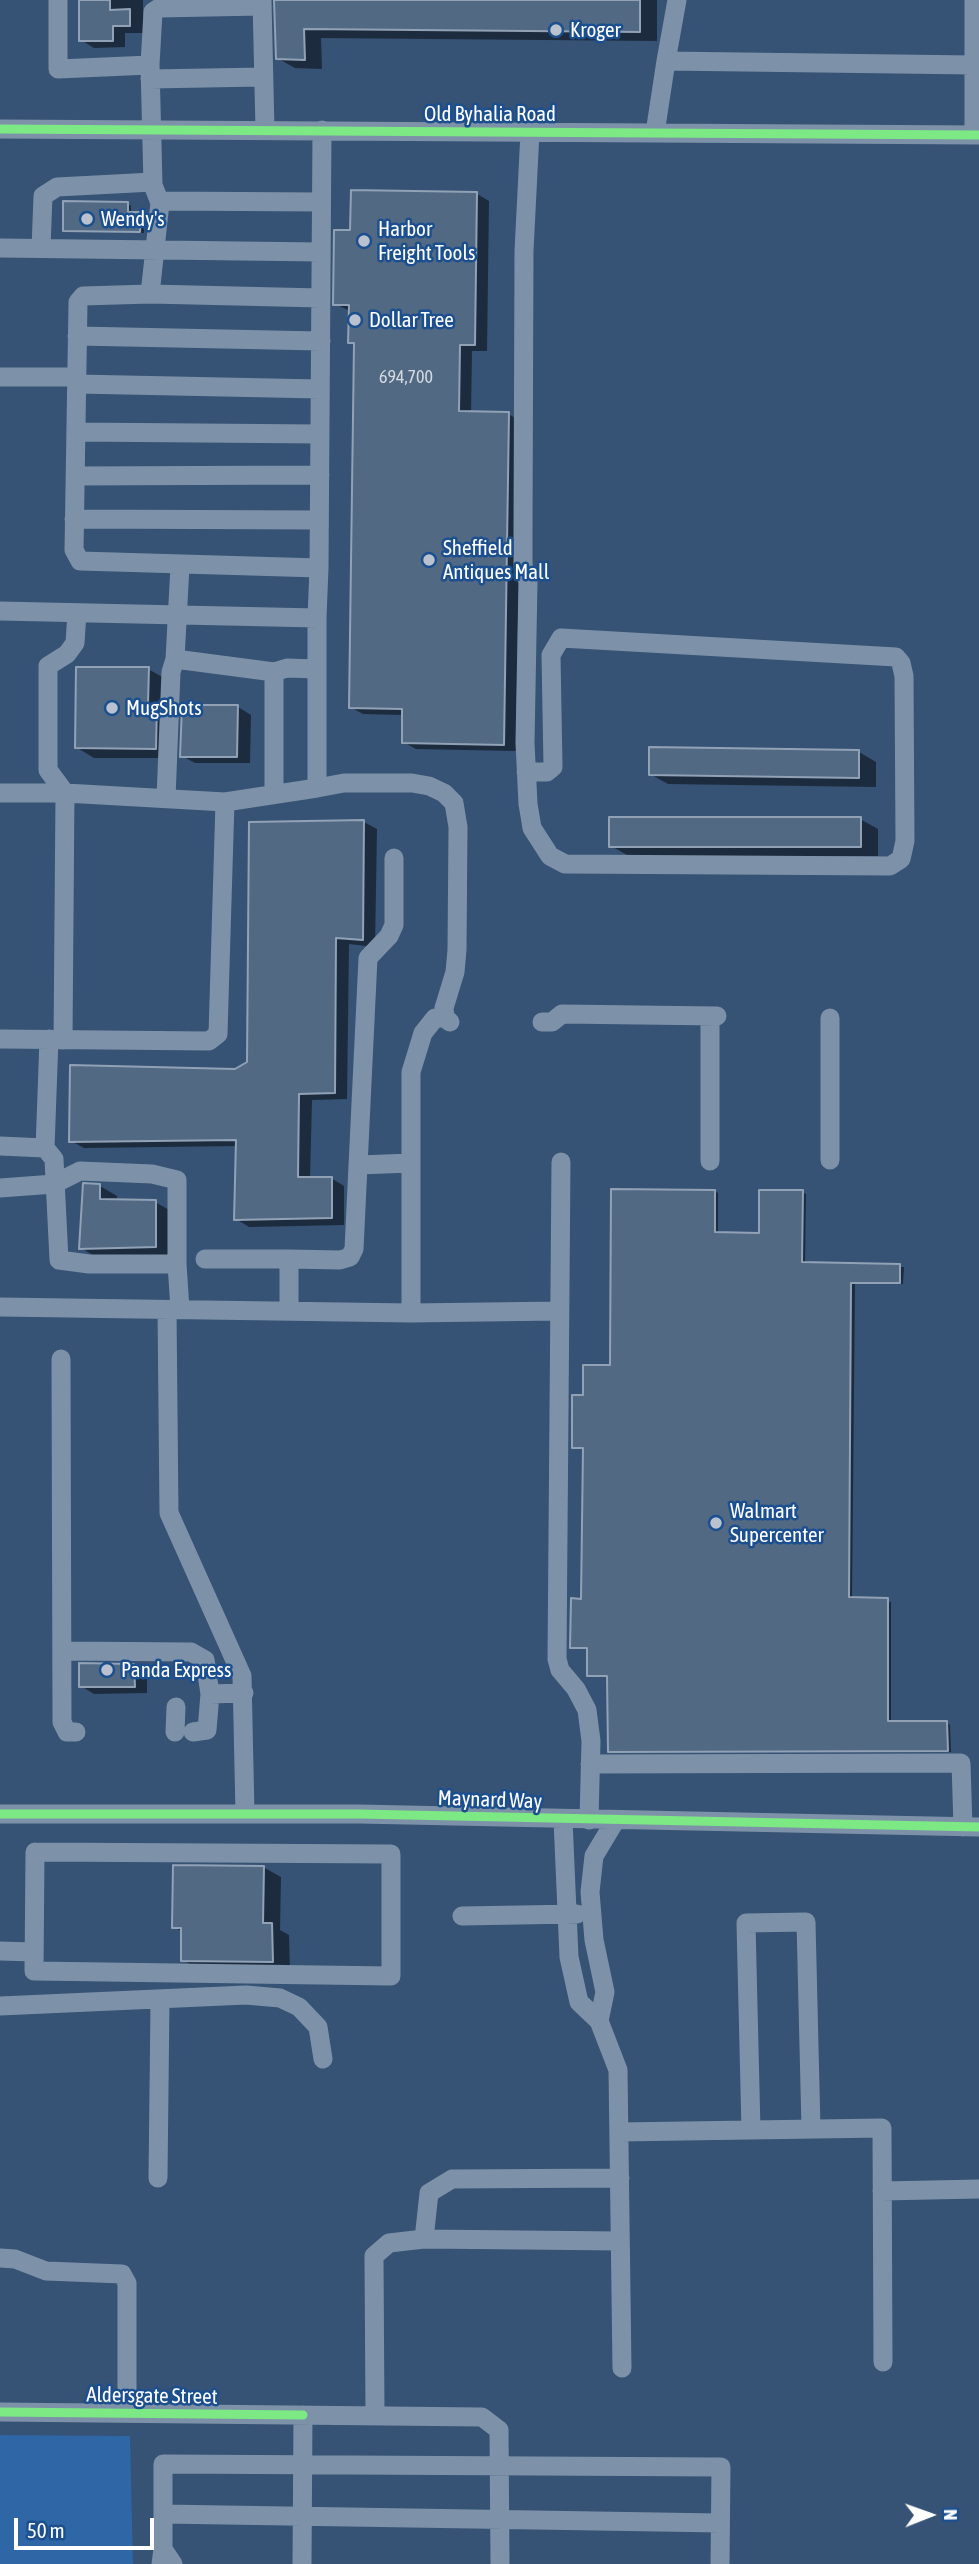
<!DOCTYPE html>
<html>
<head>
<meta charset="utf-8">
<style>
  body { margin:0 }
  #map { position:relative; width:979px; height:2564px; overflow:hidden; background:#365274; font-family:"Asap Condensed",sans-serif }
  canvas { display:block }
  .north { position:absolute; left:895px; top:2480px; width:70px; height:70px; -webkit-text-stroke:5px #1b4f8f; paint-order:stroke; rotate:89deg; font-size:19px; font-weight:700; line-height:28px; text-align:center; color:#fff }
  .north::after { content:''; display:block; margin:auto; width:24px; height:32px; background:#fff; clip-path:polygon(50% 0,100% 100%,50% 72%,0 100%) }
  .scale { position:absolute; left:14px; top:2518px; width:140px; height:32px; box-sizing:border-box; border:4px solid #fff; border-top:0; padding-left:9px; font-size:21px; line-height:24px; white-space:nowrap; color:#fff; -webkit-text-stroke:5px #1b4f8f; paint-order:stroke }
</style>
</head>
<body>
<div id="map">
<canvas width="979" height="2564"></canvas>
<div class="north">N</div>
<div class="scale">50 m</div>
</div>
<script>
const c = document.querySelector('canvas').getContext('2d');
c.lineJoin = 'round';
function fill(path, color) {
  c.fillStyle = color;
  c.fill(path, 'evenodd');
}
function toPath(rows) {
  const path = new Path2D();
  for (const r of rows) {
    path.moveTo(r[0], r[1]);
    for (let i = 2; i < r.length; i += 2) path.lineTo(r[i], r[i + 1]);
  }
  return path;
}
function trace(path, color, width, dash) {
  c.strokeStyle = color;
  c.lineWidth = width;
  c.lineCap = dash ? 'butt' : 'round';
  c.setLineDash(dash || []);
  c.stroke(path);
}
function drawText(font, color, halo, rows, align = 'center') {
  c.font = font + ' "Asap Condensed",sans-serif';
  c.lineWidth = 5;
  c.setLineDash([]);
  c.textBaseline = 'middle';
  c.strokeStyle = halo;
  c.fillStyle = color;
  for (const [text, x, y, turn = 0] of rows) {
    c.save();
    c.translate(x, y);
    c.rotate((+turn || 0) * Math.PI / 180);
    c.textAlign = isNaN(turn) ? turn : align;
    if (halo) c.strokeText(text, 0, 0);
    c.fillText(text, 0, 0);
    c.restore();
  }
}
fill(toPath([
  [0,2435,130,2436,133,2564,0,2564]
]), '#2f66a5');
fill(toPath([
  [82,0,143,0,143,33,125,33,125,47,94,48,81,40],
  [276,0,657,0,657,41,321,38,322,69,295,68,277,58],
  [352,192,477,194,489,201,487,351,472,351,471,413,508,414,521,421,516,751,416,749,403,742,404,715,363,714,350,707,356,345,350,342,350,311,335,304,352,232],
  [127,203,131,206,131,214,144,216,144,233,65,230],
  [148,669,166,679,173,758,94,758,76,747],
  [184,707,238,707,251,715,250,763,195,763,182,756],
  [859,752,876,762,876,787,668,784,650,774],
  [860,819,878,829,878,856,629,856,611,846],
  [364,822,377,829,375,947,349,944,347,1099,312,1100,310,1178,331,1178,344,1186,344,1225,249,1227,236,1219,238,1146,84,1148,71,1141,249,1063],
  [82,1186,100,1186,117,1196,117,1201,155,1202,173,1212,173,1256,98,1258,81,1248],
  [715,1191,718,1193,718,1234,761,1235,802,1192,806,1194,805,1264,904,1267,903,1284,855,1284,852,1599,891,1602,891,1723,947,1722,950,1725,951,1752,609,1751,609,1677,588,1675,589,1649,572,1647,583,1600,584,1449,574,1447,584,1397,611,1367],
  [134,1666,147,1673,147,1693,94,1694,81,1686],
  [263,1867,281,1877,280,1930,289,1935,290,1971,200,1970,183,1960,183,1932,174,1927]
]), '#0007');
const building = toPath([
  [79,0,110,0,110,10,130,9,130,26,113,26,113,41,79,41,79,0],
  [274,0,640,0,640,32,304,29,305,60,276,59,274,0],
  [351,190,477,192,475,345,460,345,459,411,509,412,504,745,402,743,402,709,349,708,354,343,348,343,349,305,333,305,334,230,350,230,351,190],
  [63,201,128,202,128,212,141,212,140,232,63,231,63,201],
  [76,667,149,667,148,704,157,705,156,749,75,748,76,667],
  [182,705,238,705,237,757,180,757,182,705],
  [649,747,859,750,859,778,649,775,649,747],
  [609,817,861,817,861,847,609,847,609,817],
  [364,820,363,940,336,938,335,1093,299,1094,298,1177,332,1177,332,1218,234,1220,236,1140,69,1142,70,1065,235,1069,247,1062,249,822,364,820],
  [83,1183,100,1184,100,1199,156,1200,156,1247,79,1249,83,1183],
  [611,1189,715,1190,715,1232,759,1233,759,1190,803,1190,802,1262,900,1264,900,1283,851,1283,849,1597,888,1598,888,1721,947,1721,948,1751,608,1752,607,1676,587,1676,587,1648,570,1648,571,1598,581,1599,583,1448,572,1448,572,1395,583,1395,583,1365,610,1365,611,1189],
  [79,1663,134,1664,135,1687,79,1687,79,1663],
  [173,1865,264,1866,263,1923,272,1923,273,1962,181,1961,181,1928,172,1928,173,1865]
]);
fill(building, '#526984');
trace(building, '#92a2b6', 2);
trace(toPath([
  [58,0,58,69,150,65,153,185,160,203,150,294,83,296,78,302,74,550,80,561,319,568,322,130],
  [262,0,265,130],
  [974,0,974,135],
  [666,61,677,0],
  [150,65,153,12,159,8,262,6],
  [150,79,262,77],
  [0,129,979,135],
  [655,133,666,61,974,65],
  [159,201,321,202],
  [0,248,321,252],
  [41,248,43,196,57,187,153,182],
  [150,294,321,298],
  [77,336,321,341],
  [0,377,76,377],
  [77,384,320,389],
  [76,432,320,434],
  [75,476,320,475],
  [74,519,319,520],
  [0,611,317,618,319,568],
  [175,659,274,672],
  [526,772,547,772,553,767,551,655,561,638,896,657,901,663,904,676,905,841,901,859,890,866,565,864,550,856,532,828,528,804,525,743,528,582,523,565,523,533,524,251,530,132],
  [317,788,344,783,412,783,429,786,444,793,454,803,458,827,457,950,455,972,444,1008,445,1018,450,1022],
  [0,793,65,793,225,802,317,788,317,618],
  [274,794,274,672,287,668,317,669],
  [166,798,171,672,175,659,180,566],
  [710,1016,710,1161],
  [542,1022,552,1022,562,1014,717,1016],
  [0,1039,209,1041,218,1034,225,802],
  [49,1039,45,1148,54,1159,59,1260,89,1264,177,1264,180,1309],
  [63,1040,65,793,48,770,48,666,67,654,75,643,77,613],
  [0,1146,45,1148],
  [830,1160,830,1018],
  [561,1162,557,1659,560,1670,576,1689,587,1710,591,1741,589,1820],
  [359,1165,411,1163],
  [0,1188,54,1184,80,1171,152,1174,177,1180,177,1264],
  [205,1259,289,1259],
  [0,1307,411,1313,559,1311],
  [167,1310,169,1513,242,1676,245,1814],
  [289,1311,289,1259,340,1260,350,1257,354,1249,368,958,389,936,394,925,394,858],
  [411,1313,411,1072,423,1033,435,1018,445,1018],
  [61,1359,62,1722,67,1732,76,1732],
  [62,1651,191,1652,205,1660,210,1694,244,1693],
  [175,1732,176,1707],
  [193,1732,207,1730,210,1694],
  [590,1764,961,1763,963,1827],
  [0,1814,359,1814,979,1827],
  [563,1820,569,1957,579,2002,599,2021,618,2070,622,2368],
  [35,1852,391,1854,391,1976,34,1971,35,1852],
  [462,1916,577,1914],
  [0,1951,34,1952],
  [0,2006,246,1995,280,1998,299,2007,318,2027,323,2059],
  [599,2021,605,1992,594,1940,590,1892,594,1856,615,1821],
  [751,2130,746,1923,806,1922,811,2129],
  [619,2132,882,2128,883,2362],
  [158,2178,160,2001],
  [882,2191,979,2189],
  [424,2239,620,2241],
  [0,2258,15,2259,46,2271,122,2274,127,2283,127,2413],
  [0,2412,482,2417,499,2430,500,2564],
  [375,2416,374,2256,389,2243,424,2239,429,2193,452,2179,620,2178],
  [163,2514,720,2523],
  [163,2549,163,2464,721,2467,720,2564],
  [161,2564,163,2549,173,2564],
  [302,2564,303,2415]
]), '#7d92a8', 19);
trace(toPath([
  [0,129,979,135],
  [0,1814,359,1814,979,1827],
  [0,2412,303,2415]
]), '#7ce984', 9);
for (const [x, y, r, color] of [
  [556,30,7,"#b9c2ce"],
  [87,219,7,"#b9c2ce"],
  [364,241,7,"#b9c2ce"],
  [355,320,7,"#b9c2ce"],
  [429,560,7,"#b9c2ce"],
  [112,708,7,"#b9c2ce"],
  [716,1523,7,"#b9c2ce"],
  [107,1670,7,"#b9c2ce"]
]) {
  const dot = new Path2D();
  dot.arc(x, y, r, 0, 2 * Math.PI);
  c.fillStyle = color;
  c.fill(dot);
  trace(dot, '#1b4f8f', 2.5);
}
drawText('18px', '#d4dae0', null, [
  ["694,700",406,377]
]);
drawText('21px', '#fff', '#1b4f8f', [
  ["Kroger",570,30],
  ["Wendy's",101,219],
  ["Harbor",378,229],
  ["Freight Tools",378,253],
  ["Dollar Tree",369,320],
  ["Sheffield",443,548],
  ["Antiques Mall",443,572],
  ["MugShots",126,708],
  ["Walmart",730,1511],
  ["Supercenter",730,1535],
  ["Panda Express",121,1670]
], 'left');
drawText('21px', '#fff', '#1b4f8f', [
  ["Old Byhalia Road",490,114],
  ["Maynard Way",490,1800,2],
  ["Aldersgate Street",152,2396,1]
]);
</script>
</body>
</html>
